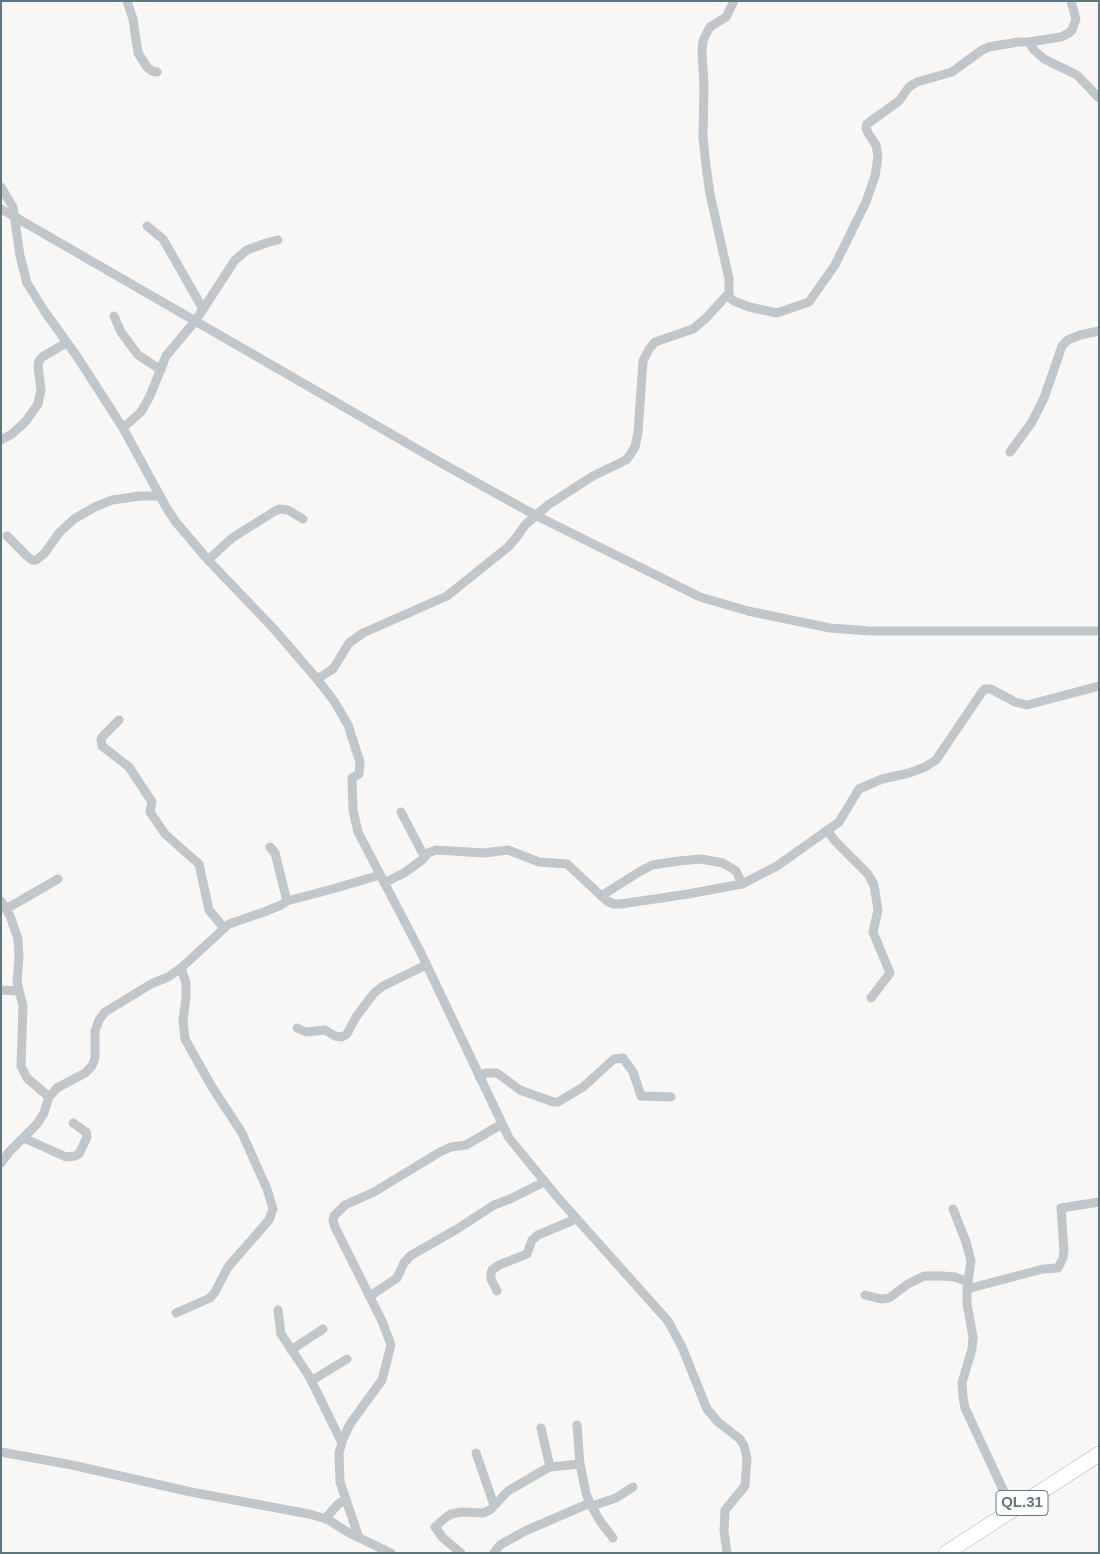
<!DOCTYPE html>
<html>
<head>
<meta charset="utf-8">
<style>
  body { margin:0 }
  #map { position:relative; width:1100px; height:1554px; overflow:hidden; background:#f8f7f5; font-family:Helvetica,sans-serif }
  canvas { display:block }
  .frame { position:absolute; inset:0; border:2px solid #627680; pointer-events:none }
</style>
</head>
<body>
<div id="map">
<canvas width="1100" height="1554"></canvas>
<div class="frame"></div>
</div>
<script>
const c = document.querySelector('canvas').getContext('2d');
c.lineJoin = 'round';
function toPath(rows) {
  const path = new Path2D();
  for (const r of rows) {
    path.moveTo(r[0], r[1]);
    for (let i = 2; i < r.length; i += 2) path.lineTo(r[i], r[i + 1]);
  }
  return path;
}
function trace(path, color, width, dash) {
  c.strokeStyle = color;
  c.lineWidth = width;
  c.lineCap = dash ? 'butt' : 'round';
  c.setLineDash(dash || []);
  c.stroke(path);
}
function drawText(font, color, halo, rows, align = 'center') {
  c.font = font + ' Helvetica,sans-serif';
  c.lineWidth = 5;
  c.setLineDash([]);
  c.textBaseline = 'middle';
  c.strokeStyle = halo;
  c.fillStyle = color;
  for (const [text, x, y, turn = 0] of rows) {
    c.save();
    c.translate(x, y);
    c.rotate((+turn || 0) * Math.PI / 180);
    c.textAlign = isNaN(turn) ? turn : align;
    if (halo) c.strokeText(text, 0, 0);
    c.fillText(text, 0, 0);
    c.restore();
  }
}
const highway = toPath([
  [946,1553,1099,1454]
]);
trace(highway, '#b1b7ba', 16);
trace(toPath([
  [127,1,133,19,138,53,147,67,152,71,157,72],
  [1071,1,1076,19,1072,30,1069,33,1061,37,1029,42,1033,49,1044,59,1077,75,1099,98],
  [1,187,13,207,20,256,27,283,45,312,76,355,123,428,166,507,175,521,208,560,274,629,317,679,334,701,348,725,360,762,359,774,352,778,353,810,358,832,420,951,509,1138,559,1199,668,1321,682,1347,707,1409,718,1422,740,1439,744,1446,747,1458,745,1486,725,1510,724,1531,727,1553],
  [1,209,443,464,535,515,700,597,748,611,830,628,870,631,1099,631],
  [147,226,163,239,203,309],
  [728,296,734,301,749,307,777,313,809,302,835,265,866,202,875,176,878,157,876,145,868,133,866,128,867,124,899,101,909,87,917,82,952,72,982,50,989,47,1018,42,1029,42],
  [114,316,121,332,138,355,161,370],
  [123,428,141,412,150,396,166,356,196,320,235,260,247,250,266,243,278,240],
  [1,440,12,434,26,421,38,404,41,390,38,366,39,361,42,357,66,343],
  [1010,452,1032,422,1044,398,1062,346,1068,340,1080,335,1099,331],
  [7,536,28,557,32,560,36,560,44,554,59,533,74,519,95,507,112,500,140,496,159,496],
  [208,560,232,538,275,511,280,509,288,510,303,519],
  [317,679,333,669,349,643,363,633,447,596,508,547,516,538,525,525,548,505,593,476,626,460,630,455,635,447,638,433,643,361,649,349,655,342,693,329,706,318,729,293,729,279,710,194,706,166,703,137,704,85,702,52,703,41,707,32,710,27,726,17,734,1],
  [119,720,104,735,101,739,102,746,129,767,152,802,150,812,165,834,199,864,209,910,224,928],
  [401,812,424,856],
  [827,830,835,841,868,874,874,885,878,910,873,932,890,973,871,998],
  [270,847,275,853,287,901],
  [384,883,404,873,422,860,428,853,436,850,484,853,508,850,539,862,567,864,607,901,614,904,621,904,688,894,742,884,777,866,839,822,859,789,882,779,909,773,925,767,936,760,982,692,985,689,991,689,1015,702,1027,705,1099,686],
  [601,896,639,872,652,865,679,861,701,859,723,863,736,871,742,884],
  [1,901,10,916,18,939,19,957,17,982,23,1006,21,1066,27,1078,49,1097],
  [6,909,58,879],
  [1,990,18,991],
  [297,1028,306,1032,325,1030,335,1036,342,1037,347,1034,356,1017,374,993,383,986,426,965],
  [479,1077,486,1073,497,1073,520,1090,553,1102,558,1102,583,1087,614,1059,623,1058,633,1072,641,1096,671,1097],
  [24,1138,66,1157,75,1156,79,1154,87,1137,86,1132,73,1123],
  [1,1163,9,1152,37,1124,44,1113,49,1097,57,1088,85,1073,92,1066,95,1058,95,1031,99,1020,105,1012,151,984,168,977,181,968,229,924,264,912,281,905,287,901,336,888,380,875],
  [953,1209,966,1242,971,1261,967,1289,967,1304,973,1337,972,1349,962,1383,963,1397,965,1408,1012,1509],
  [967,1289,1043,1269,1058,1268,1063,1258,1064,1251,1061,1208,1099,1202],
  [497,1291,491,1279,491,1273,492,1270,499,1265,527,1254,532,1240,538,1235,576,1219],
  [865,1295,881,1299,889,1298,908,1284,924,1276,942,1276,955,1277,968,1282],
  [370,1296,397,1278,404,1263,410,1256,457,1229,494,1205,510,1199,544,1182],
  [278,1310,281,1334,309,1376,342,1443],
  [176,1313,210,1298,215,1292,228,1267,269,1220,273,1209,267,1189,242,1133,212,1087,185,1039,183,1021,186,997,186,983,181,968],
  [291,1350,323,1329],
  [311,1381,347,1359],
  [577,1425,580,1464,586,1493,590,1503],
  [541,1428,550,1467],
  [1,1452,72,1465,191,1492,309,1514,327,1519,349,1533,391,1553],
  [476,1453,494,1505],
  [592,1506,616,1498,633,1487],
  [325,1519,338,1504,345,1500],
  [359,1538,340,1482,339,1453,343,1439,350,1424,382,1380,391,1345,382,1321,335,1227,333,1221,334,1216,345,1205,374,1192,440,1152,451,1147,466,1145,502,1124],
  [461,1553,443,1538,435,1527,445,1518,451,1514,462,1512,483,1513,490,1510,508,1491,544,1470,550,1467,580,1464],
  [494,1553,500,1545,525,1531,590,1503,600,1521,613,1538]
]), '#c0c6c9', 9);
trace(highway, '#fff', 15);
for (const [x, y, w] of [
  [1022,1503,52]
]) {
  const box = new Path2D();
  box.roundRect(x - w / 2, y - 12.5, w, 25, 4);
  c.fillStyle = '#fff';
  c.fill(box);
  trace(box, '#627680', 1);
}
drawText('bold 15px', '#627680', null, [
  ["QL.31",1022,1503]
]);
</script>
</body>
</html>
